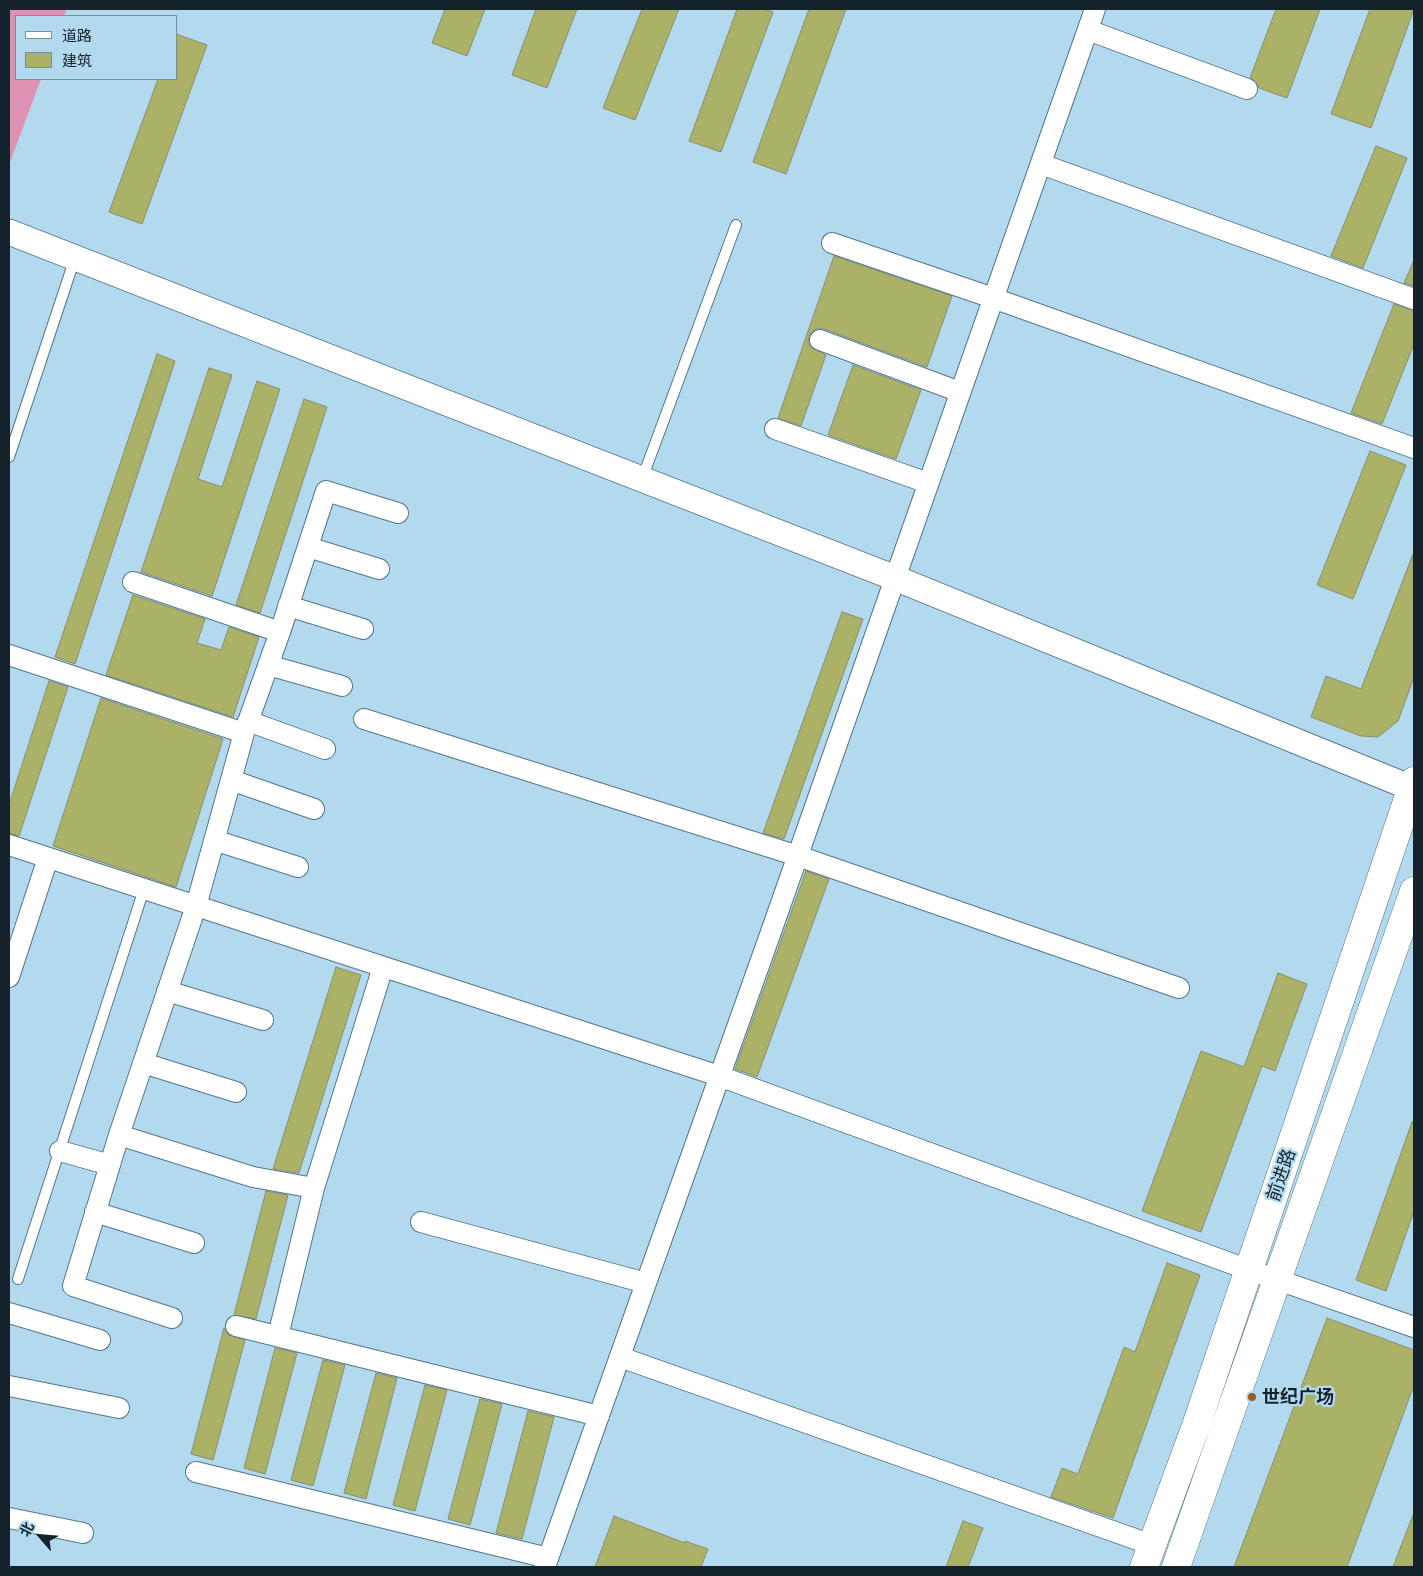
<!DOCTYPE html>
<html>
<head>
<meta charset="utf-8">
<style>
  body { margin:0 }
  #map { position:relative; width:1423px; height:1576px; overflow:hidden; background:#b3d9ef; font-family:Barlow,"Noto Sans SC",sans-serif }
  canvas { display:block }
  .frame { position:absolute; inset:0; border:10px solid #14232b; pointer-events:none }
  .legend { position:absolute; left:15px; top:15px; width:162px; height:65px; box-sizing:border-box; background:#b3d9ef; border:1px solid #7390a1; margin:0; padding:6px 9px; list-style:none; font-size:15px; color:#14232b }
  .legend li { display:flex; align-items:center; gap:10px; height:25px }
  .legend b { width:25px; border:1px solid #7390a1 }
  .north { position:absolute; left:15px; top:1511px; width:50px; height:50px; -webkit-text-stroke:4px #b3d9ef; paint-order:stroke; rotate:297deg; font-size:14px; font-weight:700; line-height:20px; text-align:center; color:#14232b }
  .north::after { content:''; display:block; margin:auto; width:18px; height:22px; background:#14232b; clip-path:polygon(50% 0,100% 100%,50% 72%,0 100%) }
</style>
</head>
<body>
<div id="map">
<canvas width="1423" height="1576"></canvas>
<div class="frame"></div>
<ul class="legend">
<li><b style="height:6px;background:#fff"></b>道路</li>
<li><b style="height:14px;background:#abb268"></b>建筑</li>
</ul>
<div class="north">北</div>
</div>
<script>
const c = document.querySelector('canvas').getContext('2d');
c.lineJoin = 'round';
function fill(path, color) {
  c.fillStyle = color;
  c.fill(path, 'evenodd');
}
function toPath(rows) {
  const path = new Path2D();
  for (const r of rows) {
    path.moveTo(r[0], r[1]);
    for (let i = 2; i < r.length; i += 2) path.lineTo(r[i], r[i + 1]);
  }
  return path;
}
function trace(path, color, width, dash) {
  c.strokeStyle = color;
  c.lineWidth = width;
  c.lineCap = dash ? 'butt' : 'round';
  c.setLineDash(dash || []);
  c.stroke(path);
}
function drawText(font, color, halo, rows, align = 'center') {
  c.font = font + ' Barlow,"Noto Sans SC",sans-serif';
  c.lineWidth = 4.5;
  c.setLineDash([]);
  c.textBaseline = 'middle';
  c.strokeStyle = halo;
  c.fillStyle = color;
  for (const [text, x, y, turn = 0] of rows) {
    c.save();
    c.translate(x, y);
    c.rotate((+turn || 0) * Math.PI / 180);
    c.textAlign = isNaN(turn) ? turn : align;
    if (halo) c.strokeText(text, 0, 0);
    c.fillText(text, 0, 0);
    c.restore();
  }
}
fill(toPath([
  [9,9,67,9,64,16,16,16,16,79,41,79,9,165]
]), '#dc92b0');
const building = toPath([
  [445,9,485,9,467,56,432,43,445,9],
  [536,9,577,9,547,88,512,75,536,9],
  [642,9,679,9,635,120,603,108,642,9],
  [737,9,764,9,773,12,721,152,689,141,737,9],
  [809,9,846,9,786,174,753,162,809,9],
  [1276,9,1320,9,1287,98,1259,88,1256,82,1250,78,1276,9],
  [1370,9,1414,9,1371,128,1331,114,1370,9],
  [176,34,207,45,142,224,109,212,158,79,176,79,176,34],
  [1376,146,1407,158,1363,268,1331,256,1376,146],
  [834,256,952,296,927,367,824,329,818,328,812,331,809,336,808,342,811,347,826,355,801,426,778,418,834,256],
  [1414,260,1414,286,1404,283,1414,260],
  [1394,304,1414,311,1414,344,1382,424,1351,413,1394,304],
  [157,354,175,361,75,664,55,657,157,354],
  [853,365,921,390,896,459,828,435,853,365],
  [209,368,232,375,198,479,222,487,257,381,280,389,212,596,141,572,209,368],
  [304,399,327,407,260,613,236,605,304,399],
  [1370,451,1406,465,1353,599,1317,585,1370,451],
  [1413,554,1414,677,1398,721,1378,737,1361,736,1311,717,1326,676,1361,689,1413,554],
  [133,595,205,619,197,643,221,650,229,627,259,637,233,717,106,675,133,595],
  [842,612,863,619,784,839,763,833,842,612],
  [49,681,68,687,19,836,9,833,9,805,49,681],
  [101,698,223,739,176,887,53,846,101,698],
  [806,871,829,879,757,1077,735,1069,806,871],
  [336,967,361,975,299,1173,273,1169,336,967],
  [1278,973,1307,984,1275,1071,1262,1066,1201,1232,1142,1211,1201,1051,1244,1067,1278,973],
  [1412,1122,1414,1122,1414,1211,1386,1291,1356,1280,1412,1122],
  [266,1191,288,1195,256,1319,234,1315,266,1191],
  [1167,1263,1200,1275,1113,1518,1051,1497,1062,1468,1078,1474,1124,1347,1135,1352,1167,1263],
  [1327,1318,1414,1350,1414,1385,1347,1567,1234,1567,1327,1318],
  [224,1328,228,1335,245,1340,213,1460,191,1454,224,1328],
  [275,1348,297,1353,265,1474,244,1468,275,1348],
  [323,1360,345,1365,313,1486,291,1480,323,1360],
  [376,1373,397,1378,366,1499,344,1493,376,1373],
  [425,1385,447,1390,415,1511,393,1505,425,1385],
  [480,1399,502,1404,470,1525,448,1519,480,1399],
  [528,1411,554,1417,522,1539,496,1533,528,1411],
  [1413,1515,1414,1515,1414,1567,1393,1567,1413,1515],
  [614,1516,685,1543,685,1541,708,1549,701,1567,595,1567,614,1516],
  [963,1521,983,1528,968,1567,946,1567,963,1521]
]);
fill(building, '#abb268');
trace(building, '#898d6a', 1);
const service = toPath([
  [9,457,75,258],
  [642,479,736,225],
  [18,1279,144,889]
]);
const minor = toPath([
  [1088,30,1247,89],
  [1041,164,1414,299],
  [832,243,993,298,1414,448],
  [820,340,960,392],
  [775,429,928,483],
  [308,547,379,569],
  [133,582,280,632],
  [288,606,363,629],
  [9,655,244,733],
  [268,665,342,686],
  [364,719,798,856,1179,988],
  [248,721,325,749],
  [231,780,314,809],
  [214,840,298,867],
  [9,845,719,1076,1249,1270,1414,1327],
  [9,977,48,858],
  [167,991,263,1020],
  [143,1063,236,1092],
  [119,1135,253,1177,314,1188],
  [60,1151,110,1165],
  [95,1212,194,1243],
  [421,1222,646,1283],
  [9,1313,100,1340],
  [172,1318,73,1286,119,1135,196,906,244,733,280,632,326,491,398,513],
  [236,1326,599,1416],
  [278,1336,314,1188,383,967],
  [620,1357,1152,1545],
  [9,1386,119,1408],
  [196,1472,548,1558],
  [9,1518,83,1533],
  [545,1567,772,929,1095,9]
]);
const tertiary = toPath([
  [9,232,895,578,1414,789]
]);
const secondary = toPath([
  [1144,1567,1197,1423,1414,781],
  [1176,1567,1414,891]
]);
trace(service, '#53778a', 12);
trace(minor, '#53778a', 22);
trace(tertiary, '#53778a', 27);
trace(secondary, '#53778a', 29);
trace(service, '#fff', 10);
trace(minor, '#fff', 20);
trace(tertiary, '#fff', 25);
trace(secondary, '#fff', 28);
for (const [x, y, r, color] of [
  [1252,1397,5,"#9c5929"]
]) {
  const dot = new Path2D();
  dot.arc(x, y, r, 0, 2 * Math.PI);
  c.fillStyle = color;
  c.fill(dot);
  trace(dot, '#b3d9ef', 2);
}
drawText('18px', '#14232b', '#b3d9ef', [
  ["前进路",1281,1175,-71]
]);
drawText('bold 18px', '#14232b', '#b3d9ef', [
  ["世纪广场",1262,1397]
], 'left');
</script>
</body>
</html>
